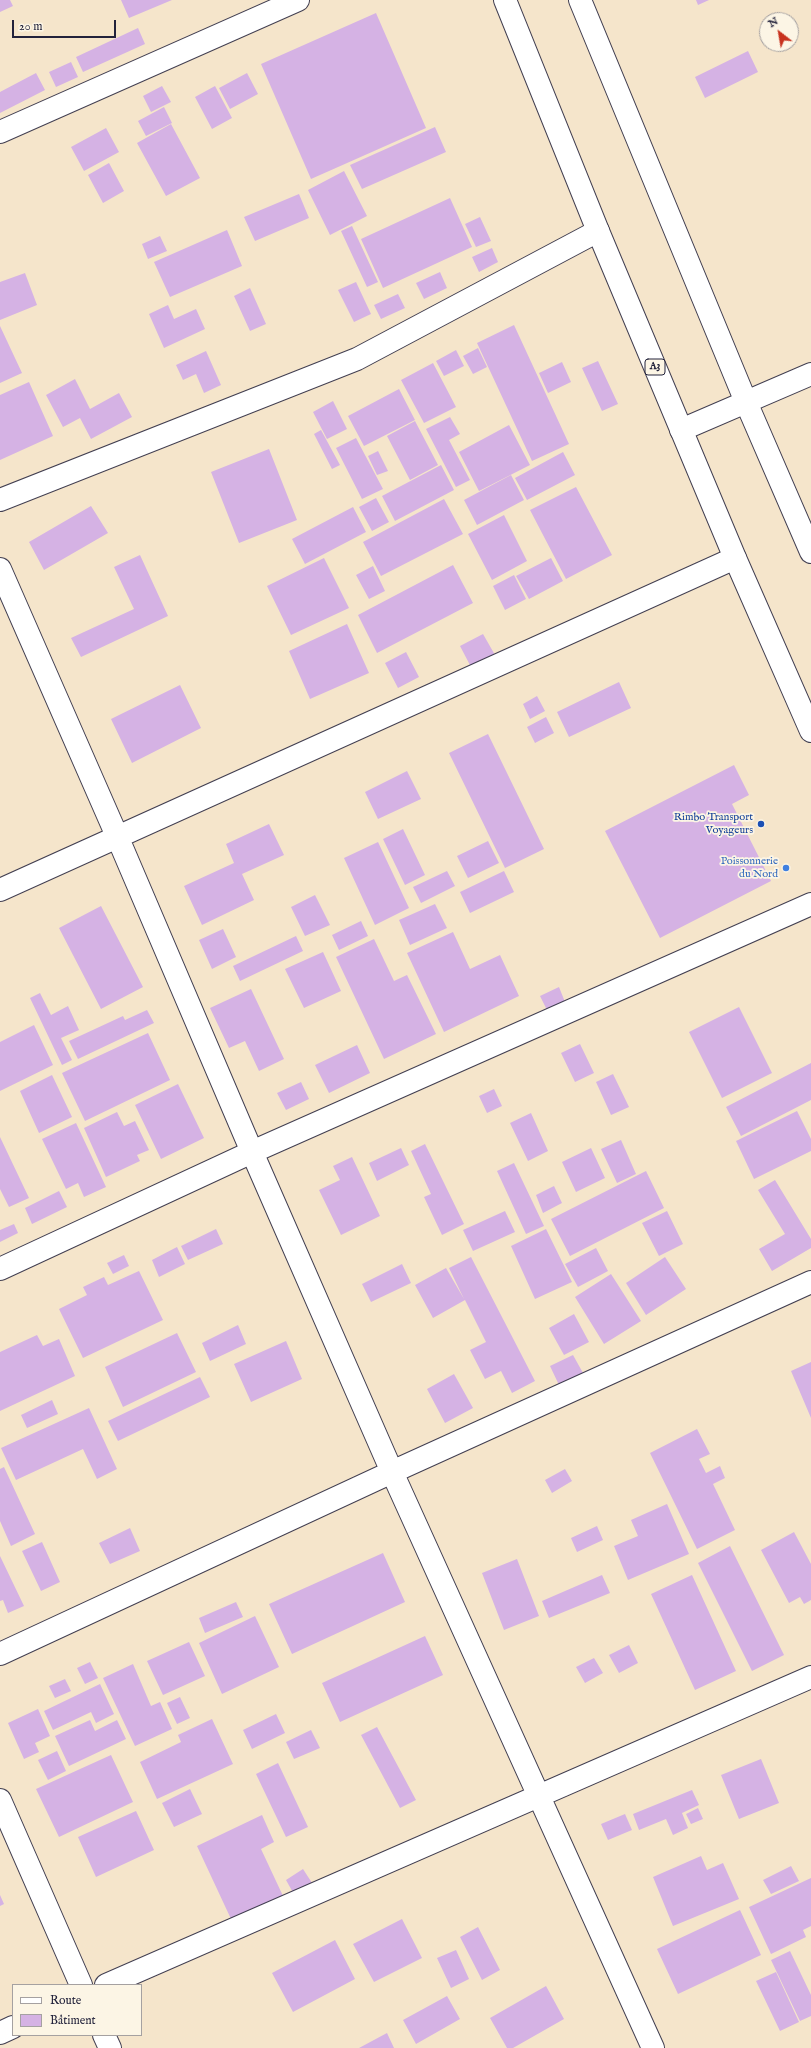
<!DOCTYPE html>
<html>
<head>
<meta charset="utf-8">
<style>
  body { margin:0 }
  #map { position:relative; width:811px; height:2048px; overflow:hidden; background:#f5e5cb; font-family:"IM FELL English",serif }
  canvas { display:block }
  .legend { position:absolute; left:12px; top:1984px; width:130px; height:52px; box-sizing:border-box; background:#fcf5e5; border:1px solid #a5a1a1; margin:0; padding:5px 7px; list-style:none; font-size:12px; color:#22223b }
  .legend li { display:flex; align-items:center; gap:8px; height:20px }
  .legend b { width:20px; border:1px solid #a5a1a1 }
  .north { position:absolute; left:759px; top:12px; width:40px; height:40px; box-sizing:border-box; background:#fcf5e5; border:1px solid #a5a1a1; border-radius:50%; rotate:329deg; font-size:11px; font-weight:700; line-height:16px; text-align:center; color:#22223b }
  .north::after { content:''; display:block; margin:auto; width:14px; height:18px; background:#c8321e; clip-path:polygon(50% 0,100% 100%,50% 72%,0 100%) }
  .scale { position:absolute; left:12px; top:20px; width:104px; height:18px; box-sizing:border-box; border:2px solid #22223b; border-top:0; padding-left:5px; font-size:12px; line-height:14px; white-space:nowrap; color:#22223b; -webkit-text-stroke:3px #fcf5e5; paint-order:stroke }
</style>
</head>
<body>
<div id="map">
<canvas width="811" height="2048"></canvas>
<ul class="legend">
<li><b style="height:5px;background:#fff"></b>Route</li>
<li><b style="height:11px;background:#d5b2e4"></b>Bâtiment</li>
</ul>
<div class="north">N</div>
<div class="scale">20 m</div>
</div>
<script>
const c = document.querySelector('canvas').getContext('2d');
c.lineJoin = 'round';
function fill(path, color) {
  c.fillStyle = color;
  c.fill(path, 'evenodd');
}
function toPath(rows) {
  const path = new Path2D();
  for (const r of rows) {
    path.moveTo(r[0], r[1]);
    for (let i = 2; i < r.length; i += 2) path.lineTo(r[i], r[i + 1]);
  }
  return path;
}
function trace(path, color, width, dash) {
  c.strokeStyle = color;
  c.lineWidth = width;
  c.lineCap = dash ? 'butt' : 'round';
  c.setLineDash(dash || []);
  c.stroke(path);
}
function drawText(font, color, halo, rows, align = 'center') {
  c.font = font + ' "IM FELL English",serif';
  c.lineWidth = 3.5;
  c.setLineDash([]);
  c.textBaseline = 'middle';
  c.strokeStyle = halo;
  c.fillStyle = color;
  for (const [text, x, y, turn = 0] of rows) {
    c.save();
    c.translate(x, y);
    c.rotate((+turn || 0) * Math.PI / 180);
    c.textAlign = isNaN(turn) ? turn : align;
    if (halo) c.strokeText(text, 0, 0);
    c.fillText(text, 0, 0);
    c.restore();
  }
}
fill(toPath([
  [0,0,10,0,13,6,0,12],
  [121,0,172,0,129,18],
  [696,0,709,0,698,5],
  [376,13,426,128,311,179,261,64],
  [138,28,145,44,83,72,76,57],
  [748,51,758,72,705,98,695,77],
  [71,62,78,77,56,87,49,72],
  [36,73,45,90,0,113,0,92],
  [247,73,258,94,230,109,219,88],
  [162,86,171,102,151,112,143,96],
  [215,86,232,118,212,129,195,97],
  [164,107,172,123,146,136,138,121],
  [171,124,200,178,166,196,137,143],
  [435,127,446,152,362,189,350,165],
  [106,128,119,152,84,171,71,147],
  [109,163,124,191,103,203,88,175],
  [344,171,367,216,330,235,308,190],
  [299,194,309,218,255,241,244,217],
  [450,198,472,247,383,288,361,239],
  [480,217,491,241,476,247,465,224],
  [352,226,378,282,367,287,341,231],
  [227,230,242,266,170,297,154,262],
  [160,236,167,251,148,259,142,244],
  [492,248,498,262,479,272,472,257],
  [440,272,447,288,424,299,416,283],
  [25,273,37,305,0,320,0,282],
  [356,282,371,314,354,322,338,290],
  [250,288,266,324,250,331,234,296],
  [398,294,405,308,381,319,374,305],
  [168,305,174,319,196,309,205,329,164,348,149,314],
  [514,325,569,444,532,461,477,343],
  [0,326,22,373,0,383],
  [478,348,487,367,473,374,463,356],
  [456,350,464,366,444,376,436,361],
  [206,351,221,385,204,393,196,374,183,380,176,365],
  [598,361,618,404,602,411,582,368],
  [562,362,571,382,548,393,539,373],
  [433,363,456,407,424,423,401,380],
  [75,379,90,409,119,393,132,417,91,439,80,418,63,427,46,395],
  [29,382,53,436,0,460,0,395],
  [399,389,415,420,364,446,348,416],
  [333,401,347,429,327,439,313,412],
  [450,417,460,434,449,440,470,480,456,487,426,429],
  [415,421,438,465,410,480,387,436],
  [509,425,530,465,479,491,459,452],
  [321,430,340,465,332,469,314,434],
  [356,438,383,489,362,499,336,448],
  [269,449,297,520,239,543,211,472],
  [378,451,388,471,377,475,368,456],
  [563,452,575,475,527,500,515,478],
  [441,465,454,490,395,521,382,496],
  [511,475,524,500,477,525,464,500],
  [576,487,612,555,566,579,530,510],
  [376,498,389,522,372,531,359,507],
  [444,499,463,534,381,576,363,542],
  [91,506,108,533,44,570,29,542],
  [353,507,366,532,305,564,292,539],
  [504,515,527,561,492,580,468,534],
  [140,555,168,616,81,657,71,638,134,609,114,567],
  [324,558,349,608,291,635,267,586],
  [551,558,563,581,529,599,516,576],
  [453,565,473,603,377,653,358,615],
  [373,566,385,591,369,599,356,575],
  [514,575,526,599,505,610,493,586],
  [347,624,369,673,310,699,289,651],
  [483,634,495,655,471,667,460,646],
  [406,652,419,677,398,688,385,663],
  [619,682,631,708,569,737,557,712],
  [180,685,201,728,132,763,111,719],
  [537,696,545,711,530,719,523,704],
  [546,717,554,733,535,743,527,727],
  [488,734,544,849,505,868,449,753],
  [734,765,749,795,732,804,771,881,660,938,605,831],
  [407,771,421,799,378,819,365,792],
  [269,824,284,855,242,874,254,900,202,925,184,886,234,863,226,844],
  [403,829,425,875,405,885,383,839],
  [488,841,499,863,468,878,457,856],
  [378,842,409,908,375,925,344,858],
  [447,871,455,886,421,903,413,887],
  [504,871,514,892,470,913,460,892],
  [315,895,330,925,305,936,291,907],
  [435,904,447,928,410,945,399,920],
  [101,906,143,987,101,1009,59,928],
  [361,921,368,936,339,950,332,935],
  [223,929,236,957,212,969,199,940],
  [453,932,470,969,500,955,519,996,444,1032,407,953],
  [296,936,303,951,240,981,233,966],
  [374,939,394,981,407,975,436,1034,384,1059,336,957],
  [323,952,341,991,304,1008,285,969],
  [559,987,565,1002,547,1010,540,996],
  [251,989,284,1059,259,1071,245,1041,229,1048,210,1008],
  [40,993,51,1015,68,1006,79,1030,61,1038,72,1060,62,1065,30,998],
  [739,1007,772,1073,722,1098,689,1032],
  [147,1010,154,1023,78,1059,69,1041,123,1016,125,1020],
  [34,1025,53,1065,0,1091,0,1042],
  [148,1033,170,1080,85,1121,62,1073],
  [580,1044,594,1073,575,1082,561,1053],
  [357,1045,370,1073,329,1093,315,1065],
  [811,1063,811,1100,741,1136,726,1107],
  [613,1074,629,1107,611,1115,596,1082],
  [52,1075,72,1117,39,1133,20,1091],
  [301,1082,309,1099,286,1110,277,1093],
  [178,1084,204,1138,161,1159,135,1105],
  [494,1089,502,1106,487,1113,479,1096],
  [797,1111,811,1139,811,1151,754,1179,736,1141],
  [117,1112,124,1126,135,1121,149,1150,137,1155,140,1161,106,1177,84,1128],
  [531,1113,548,1151,528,1161,510,1123],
  [76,1123,106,1187,84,1197,78,1183,66,1189,42,1139],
  [0,1137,29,1198,9,1207,0,1189],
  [621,1140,636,1174,617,1183,601,1149],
  [425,1144,464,1224,442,1235,424,1197,431,1194,411,1151],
  [401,1148,409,1165,377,1181,369,1163],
  [591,1148,605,1178,576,1192,562,1162],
  [352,1157,380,1216,341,1235,319,1190,340,1180,333,1166],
  [514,1163,544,1226,526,1234,497,1171],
  [646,1171,664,1208,570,1256,551,1219],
  [775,1180,811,1239,811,1248,772,1271,759,1249,785,1234,758,1190],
  [554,1186,562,1203,543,1213,536,1195],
  [59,1191,67,1207,32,1224,25,1208],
  [505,1211,515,1232,473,1251,463,1230],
  [667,1211,683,1244,659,1256,642,1223],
  [14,1224,18,1233,0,1242,0,1230],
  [216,1229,223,1244,188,1260,181,1246],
  [546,1229,572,1282,535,1299,511,1246],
  [177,1247,185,1264,159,1277,152,1260],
  [596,1248,608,1271,578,1287,565,1264],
  [124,1255,129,1266,113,1274,107,1263],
  [471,1257,535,1381,512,1393,501,1371,485,1379,470,1350,486,1342,465,1300,433,1318,415,1285,446,1268,464,1299,449,1268],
  [665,1257,686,1289,646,1315,626,1283],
  [402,1264,411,1283,371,1302,362,1284],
  [139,1271,163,1320,83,1358,59,1309,87,1295,83,1287,104,1277,108,1285],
  [611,1274,641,1321,604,1344,575,1297],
  [574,1314,589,1342,564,1355,549,1328],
  [238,1325,246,1344,210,1361,202,1343],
  [177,1333,196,1372,123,1407,105,1367],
  [37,1335,43,1346,59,1339,75,1376,0,1411,0,1352],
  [286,1341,302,1379,251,1402,234,1364],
  [573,1355,583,1373,559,1385,550,1366],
  [811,1362,811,1418,791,1371],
  [454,1374,473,1408,445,1423,427,1389],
  [200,1377,210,1397,118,1441,108,1421],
  [52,1400,58,1414,27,1428,21,1415],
  [89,1408,117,1469,97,1479,83,1449,16,1480,1,1448],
  [697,1429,710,1454,699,1459,706,1473,720,1466,725,1478,713,1484,735,1530,697,1549,650,1453],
  [4,1467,35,1534,11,1546,0,1521,0,1469],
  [565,1469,572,1481,552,1493,545,1480],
  [667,1504,689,1554,628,1580,614,1546,638,1536,631,1520],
  [597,1526,603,1540,577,1552,571,1538],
  [130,1528,140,1551,110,1564,99,1543],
  [794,1532,811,1564,811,1600,804,1604,800,1597,789,1603,761,1550],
  [42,1542,60,1582,41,1591,22,1551],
  [730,1546,784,1655,752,1671,698,1563],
  [383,1553,405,1602,292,1654,269,1604],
  [0,1556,24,1606,8,1613,3,1600,0,1601],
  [517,1559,539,1616,504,1630,482,1573],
  [602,1575,610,1593,549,1618,542,1601],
  [692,1575,736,1671,695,1690,651,1594],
  [236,1602,243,1617,205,1633,199,1618],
  [255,1616,279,1667,222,1694,199,1643],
  [425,1636,443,1675,340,1722,322,1683],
  [189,1642,205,1676,163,1695,147,1661],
  [629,1645,638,1663,619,1673,609,1655],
  [594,1658,603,1673,585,1683,576,1667],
  [90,1662,98,1678,85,1684,77,1668],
  [133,1664,151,1706,160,1702,172,1729,135,1746,103,1678],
  [65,1679,71,1691,55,1698,49,1686],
  [100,1684,114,1714,96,1723,91,1712,53,1730,44,1711],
  [180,1697,190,1718,177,1724,167,1703],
  [38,1709,50,1736,35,1743,39,1752,24,1759,8,1723],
  [276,1714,285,1733,252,1749,243,1730],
  [212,1719,233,1764,157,1799,140,1762,181,1742,178,1735],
  [90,1720,95,1731,117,1720,126,1739,69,1766,55,1736],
  [377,1727,416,1800,400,1808,361,1735],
  [311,1730,320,1748,294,1759,286,1742],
  [57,1751,66,1771,48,1780,38,1760],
  [111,1755,133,1802,59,1837,36,1789],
  [761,1759,779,1803,739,1819,721,1775],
  [278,1763,308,1827,286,1837,256,1774],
  [190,1789,202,1814,174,1827,162,1803],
  [692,1790,699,1805,682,1813,688,1828,673,1835,666,1819,639,1830,633,1814],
  [698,1808,703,1819,691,1824,686,1814],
  [136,1811,154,1850,96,1877,78,1837],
  [625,1814,632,1830,608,1840,601,1824],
  [262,1815,274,1842,261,1849,283,1896,231,1919,197,1846],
  [701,1856,707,1870,723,1863,739,1899,673,1926,653,1877],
  [791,1866,799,1881,771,1894,763,1880],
  [303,1869,314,1886,296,1898,286,1880],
  [811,1878,811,1926,803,1930,806,1937,771,1954,749,1907],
  [0,1895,4,1904,0,1906],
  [740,1910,761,1955,678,1994,657,1949],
  [402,1919,422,1958,374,1982,353,1944],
  [478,1927,500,1970,482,1980,460,1937],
  [335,1940,355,1979,293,2012,272,1973],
  [456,1950,469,1979,451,1988,437,1958],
  [790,1951,811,1995,811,2016,800,2021,771,1960],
  [776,1972,799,2022,780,2031,756,1981],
  [546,1986,564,2019,513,2048,507,2048,490,2018],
  [447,1996,460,2019,416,2044,403,2020],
  [387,2033,394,2048,359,2048]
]), '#d5b2e4');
const minor = toPath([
  [0,132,298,0],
  [681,430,811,374],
  [0,500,357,359,598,231],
  [0,569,117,836,252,1152,392,1472,653,2048],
  [0,890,735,558],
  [0,1269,252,1152,811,904],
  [0,1654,392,1472,811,1282],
  [0,1800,81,1985],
  [106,1985,811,1677],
  [0,2033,13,2027],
  [104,2035,110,2048]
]);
const trunk = toPath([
  [505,0,598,231,735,558,811,731],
  [580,0,746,402,811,552]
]);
trace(minor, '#423f51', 24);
trace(trunk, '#423f51', 24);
trace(minor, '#fff', 22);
trace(trunk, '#fff', 22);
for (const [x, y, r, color] of [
  [761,824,4,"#1a4fb4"],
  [786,868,4,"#3f7fe0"]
]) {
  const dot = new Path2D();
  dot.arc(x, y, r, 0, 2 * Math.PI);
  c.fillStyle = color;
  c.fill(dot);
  trace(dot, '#fcf5e5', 1.5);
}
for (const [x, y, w] of [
  [655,367,20]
]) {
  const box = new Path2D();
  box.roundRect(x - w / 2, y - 8, w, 16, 3);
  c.fillStyle = '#fcf5e5';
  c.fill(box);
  trace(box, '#22223b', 1);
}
drawText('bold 10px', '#22223b', null, [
  ["A3",655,367]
]);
drawText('11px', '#164399', '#fcf5e5', [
  ["Rimbo Transport",753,818],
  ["Voyageurs",753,831]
], 'right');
drawText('11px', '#366cbe', '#fcf5e5', [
  ["Poissonnerie",778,862],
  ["du Nord",778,875]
], 'right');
</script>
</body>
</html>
